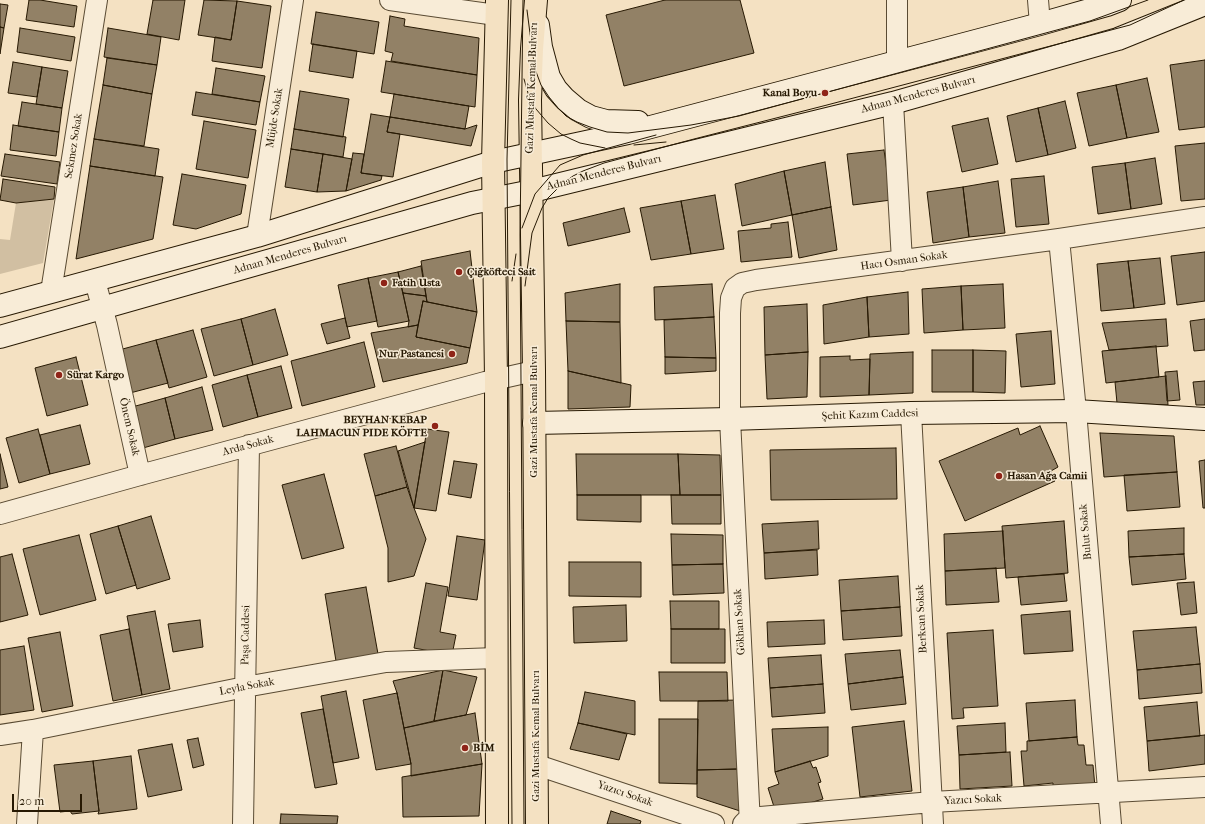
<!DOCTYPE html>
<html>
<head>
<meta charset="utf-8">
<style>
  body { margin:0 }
  #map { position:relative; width:1205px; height:824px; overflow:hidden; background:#f4e1c2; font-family:"IM FELL French Canon",serif }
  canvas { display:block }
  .scale { position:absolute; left:12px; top:794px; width:70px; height:18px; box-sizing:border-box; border:2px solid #271903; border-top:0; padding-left:5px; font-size:12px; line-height:14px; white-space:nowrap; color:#271903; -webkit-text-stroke:3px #f8ecd7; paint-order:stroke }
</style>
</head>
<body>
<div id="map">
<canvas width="1205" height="824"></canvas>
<div class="scale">20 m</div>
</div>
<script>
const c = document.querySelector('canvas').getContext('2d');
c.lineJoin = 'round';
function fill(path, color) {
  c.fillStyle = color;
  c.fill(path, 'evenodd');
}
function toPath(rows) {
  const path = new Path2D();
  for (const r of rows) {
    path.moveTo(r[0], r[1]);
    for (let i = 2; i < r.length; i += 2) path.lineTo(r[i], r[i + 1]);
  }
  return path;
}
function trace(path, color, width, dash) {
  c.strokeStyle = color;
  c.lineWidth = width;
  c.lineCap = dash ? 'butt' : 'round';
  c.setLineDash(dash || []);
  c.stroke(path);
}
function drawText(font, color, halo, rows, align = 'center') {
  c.font = font + ' "IM FELL French Canon",serif';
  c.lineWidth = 3;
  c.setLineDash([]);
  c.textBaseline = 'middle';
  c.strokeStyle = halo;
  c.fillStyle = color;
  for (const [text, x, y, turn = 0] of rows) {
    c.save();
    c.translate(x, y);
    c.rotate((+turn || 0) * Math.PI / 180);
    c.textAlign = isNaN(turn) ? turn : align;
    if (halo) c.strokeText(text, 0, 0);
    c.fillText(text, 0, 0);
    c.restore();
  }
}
fill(toPath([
  [54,199,43,263,0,274,0,239,10,240,16,203]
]), '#d1bfa2');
const building = toPath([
  [29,0,40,0,77,6,74,27,26,20,29,0],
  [153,0,185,0,179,40,147,34,153,0],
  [204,0,237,1,231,40,198,35,204,0],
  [665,0,740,0,754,53,624,86,606,15,665,0],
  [237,1,271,6,262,68,212,61,215,37,231,40,237,1],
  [0,4,8,5,4,28,0,27,0,4],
  [316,12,379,22,374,54,311,44,316,12],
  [390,16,405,19,404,26,479,38,477,75,391,61,393,53,385,51,390,16],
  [0,27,4,28,0,54,0,27],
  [20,28,75,37,71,61,17,52,20,28],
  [108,28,161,37,157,65,104,57,108,28],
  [313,44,357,51,353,78,309,71,313,44],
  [107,58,157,65,152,94,103,85,107,58],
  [1205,60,1205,127,1179,130,1170,65,1205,60],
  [386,61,477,75,475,107,381,92,386,61],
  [13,62,42,67,37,97,8,93,13,62],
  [42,67,68,71,62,108,36,104,42,67],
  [216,68,265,76,260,102,212,94,216,68],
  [1147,78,1159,132,1127,138,1116,85,1147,78],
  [103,85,152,94,144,146,94,139,103,85],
  [1116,85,1127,138,1089,146,1077,93,1116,85],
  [300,91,349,99,343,137,294,129,300,91],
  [196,92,260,102,256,125,192,115,196,92],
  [394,94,469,106,465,129,390,117,394,94],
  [1065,101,1076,148,1048,155,1038,108,1065,101],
  [22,102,62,108,59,132,18,126,22,102],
  [1038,108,1048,155,1016,162,1007,116,1038,108],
  [371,114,390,117,387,132,400,134,393,177,361,173,371,114],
  [390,117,465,129,477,125,471,146,387,132,390,117],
  [988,118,998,164,962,172,952,126,988,118],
  [204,121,256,130,248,178,196,169,204,121],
  [13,125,59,132,56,156,10,150,13,125],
  [294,129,346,137,343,157,291,149,294,129],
  [94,139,159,149,155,176,90,166,94,139],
  [1205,143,1205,199,1181,201,1175,146,1205,143],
  [291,149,323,154,317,192,285,187,291,149],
  [884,150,891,200,853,205,847,154,884,150],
  [353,153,364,154,361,173,382,176,381,180,346,191,353,153],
  [5,154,60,162,57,184,1,176,5,154],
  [323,154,352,159,346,191,317,192,323,154],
  [1155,158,1162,204,1131,209,1125,163,1155,158],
  [825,162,831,207,792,215,784,171,825,162],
  [1125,163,1131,209,1098,214,1092,167,1125,163],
  [90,166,163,177,153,239,76,259,90,166],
  [784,171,792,215,742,226,735,184,784,171],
  [182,174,246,185,241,214,196,229,173,225,182,174],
  [1044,176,1049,224,1016,227,1011,179,1044,176],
  [3,179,55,187,54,199,16,203,0,200,3,179],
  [998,181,1005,233,969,237,963,187,998,181],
  [963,187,969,237,933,243,927,192,963,187],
  [715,195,724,249,691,254,681,201,715,195],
  [681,201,691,254,651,260,640,208,681,201],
  [831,207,837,250,799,258,792,215,831,207],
  [624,208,630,232,568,246,563,223,624,208],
  [788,222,792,257,741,262,738,231,771,228,771,224,788,222],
  [470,251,477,312,427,302,421,261,470,251],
  [1205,252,1205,301,1177,305,1171,256,1205,252],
  [1160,258,1165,304,1134,308,1128,261,1160,258],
  [1128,261,1134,308,1101,311,1097,264,1128,261],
  [421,266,426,296,403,293,398,272,421,266],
  [398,272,409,321,378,327,368,278,398,272],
  [368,278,377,321,347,327,338,285,368,278],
  [620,284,620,322,566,321,565,293,620,284],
  [712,284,714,317,655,320,654,287,712,284],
  [1003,284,1005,328,963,330,961,286,1003,284],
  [961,286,963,330,924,333,922,289,961,286],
  [908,292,909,334,869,337,867,297,908,292],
  [403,293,426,296,427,302,423,301,418,325,408,327,409,321,403,293],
  [867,297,869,337,824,344,823,305,867,297],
  [423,301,477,312,470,348,416,337,423,301],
  [807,304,808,352,765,355,764,307,807,304],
  [275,309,288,355,253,365,241,319,275,309],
  [714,317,716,358,665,357,664,320,714,317],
  [345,318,350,338,327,344,321,324,345,318],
  [241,319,253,365,214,376,201,329,241,319],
  [1166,319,1168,346,1109,350,1102,323,1166,319],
  [1205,319,1205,350,1194,351,1190,321,1205,319],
  [566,321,620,322,621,383,568,371,566,321],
  [418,325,416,337,470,348,467,363,383,382,371,333,418,325],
  [193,330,207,377,169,388,156,340,193,330],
  [1051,331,1055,384,1021,387,1016,334,1051,331],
  [156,340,168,383,130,393,119,350,156,340],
  [364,342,375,387,302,406,291,361,364,342],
  [1156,346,1159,377,1106,383,1102,351,1156,346],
  [932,350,973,350,973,392,932,392,932,350],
  [973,350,1006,351,1005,393,973,392,973,350],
  [808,352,807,397,767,399,765,355,808,352],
  [913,352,913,393,869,395,870,354,913,352],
  [850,356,850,360,870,359,869,395,820,397,820,357,850,356],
  [76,357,88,405,47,416,35,368,76,357],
  [665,357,716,358,716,371,665,374,665,357],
  [281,366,292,408,258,417,247,375,281,366],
  [568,371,631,385,630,407,568,409,568,371],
  [1177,371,1180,400,1167,401,1165,372,1177,371],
  [247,375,258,417,223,427,212,385,247,375],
  [1166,376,1168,405,1117,403,1115,382,1166,376],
  [1205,381,1205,405,1196,405,1193,382,1205,381],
  [202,387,213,430,175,439,165,398,202,387],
  [165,398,175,439,143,448,132,407,165,398],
  [80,425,90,464,50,474,40,435,80,425],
  [1040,426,1058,467,1051,471,1055,481,965,521,939,461,1018,428,1020,435,1040,426],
  [38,429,50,474,19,483,6,438,38,429],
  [427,429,449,432,436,511,414,508,427,429],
  [1100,433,1174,436,1177,472,1104,477,1100,433],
  [425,442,414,508,398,451,425,442],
  [396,446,407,487,375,496,364,454,396,446],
  [896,448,897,499,771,500,770,450,896,448],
  [0,454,8,487,0,489,0,454],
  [576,454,678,454,680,495,577,495,576,454],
  [678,454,720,455,721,495,680,495,678,454],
  [1205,460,1205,508,1203,508,1199,461,1205,460],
  [454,461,477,464,471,498,448,494,454,461],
  [1177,472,1180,507,1127,511,1124,475,1177,472],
  [324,474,344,548,302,559,282,485,324,474],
  [407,487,414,508,426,539,414,576,388,582,388,548,375,496,407,487],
  [577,495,641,495,641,522,577,520,577,495],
  [671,495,721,495,721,524,672,524,671,495],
  [151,516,170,579,137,589,118,526,151,516],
  [818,521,819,549,764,553,762,524,818,521],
  [1064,521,1068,573,1006,578,1002,526,1064,521],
  [118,526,136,585,106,594,90,534,118,526],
  [1184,528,1184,554,1129,557,1128,531,1184,528],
  [1003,531,1005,568,945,571,944,534,1003,531],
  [671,534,723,535,723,564,672,565,671,534],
  [79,535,96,600,40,615,23,549,79,535],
  [457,536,485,540,477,600,448,596,457,536],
  [817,550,818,575,765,579,764,553,817,550],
  [12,554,28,615,0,622,0,557,12,554],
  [1184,554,1186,579,1132,585,1129,557,1184,554],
  [569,562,641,562,641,597,569,596,569,562],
  [723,564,724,593,673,595,672,565,723,564],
  [996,568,999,602,946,605,945,571,996,568],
  [1064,574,1067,601,1021,605,1018,577,1064,574],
  [898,576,900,607,841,611,839,580,898,576],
  [1194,582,1197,613,1181,615,1177,583,1194,582],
  [426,583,448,587,440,632,456,635,452,655,414,648,426,583],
  [366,587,378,654,336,661,325,594,366,587],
  [670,601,719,601,719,629,671,629,670,601],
  [626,605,627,641,574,643,573,607,626,605],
  [900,607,902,636,843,640,841,611,900,607],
  [155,611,170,689,142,695,127,616,155,611],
  [1070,611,1073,651,1024,654,1021,615,1070,611],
  [200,620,203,647,173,652,168,624,200,620],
  [824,620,825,644,768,647,767,622,824,620],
  [1196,627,1200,664,1137,670,1133,631,1196,627],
  [129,629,142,695,113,701,100,635,129,629],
  [671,629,725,629,725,663,671,663,671,629],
  [993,630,998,706,963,708,964,718,952,719,947,633,993,630],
  [60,632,73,706,42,712,28,638,60,632],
  [24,646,34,710,0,715,0,650,24,646],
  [900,650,903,677,848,684,845,654,900,650],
  [821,655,823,684,770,688,768,658,821,655],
  [1200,664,1202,693,1139,699,1137,670,1200,664],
  [443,670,477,677,466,715,434,721,443,670],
  [443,670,434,721,404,728,397,693,393,681,443,670],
  [659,672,727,672,728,701,660,701,659,672],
  [903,677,906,704,851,710,848,684,903,677],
  [823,684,825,713,772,717,770,688,823,684],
  [346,691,359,758,333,763,321,696,346,691],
  [585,692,635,701,635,735,578,723,585,692],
  [397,693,411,764,376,770,363,700,397,693],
  [737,700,738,769,697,770,698,701,737,700],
  [1075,700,1077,737,1029,741,1026,703,1075,700],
  [1197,702,1200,736,1147,741,1144,707,1197,702],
  [323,709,337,784,315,788,301,713,323,709],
  [475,713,482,764,411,776,411,764,404,728,475,713],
  [659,719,698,719,697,784,659,783,659,719],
  [904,721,912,791,860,797,852,727,904,721],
  [578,723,627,734,619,760,570,749,578,723],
  [1005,723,1006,752,959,755,957,726,1005,723],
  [828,727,828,756,775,772,772,729,828,727],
  [1205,735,1205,764,1149,771,1147,741,1205,735],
  [1077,737,1078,745,1084,745,1086,765,1093,765,1095,787,1053,790,1053,783,1024,786,1021,751,1027,751,1027,741,1077,737],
  [198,738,204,765,193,768,187,740,198,738],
  [172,744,182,790,148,797,138,750,172,744],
  [1010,752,1012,786,960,789,959,755,1010,752],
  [131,756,137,809,98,814,99,811,93,761,131,756],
  [93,761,99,811,72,814,70,811,60,812,54,765,93,761],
  [810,761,813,768,816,767,821,782,818,783,823,799,776,813,768,788,779,784,775,772,810,761],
  [482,764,479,816,403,817,402,777,482,764],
  [738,769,740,811,697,797,697,770,738,769],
  [611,811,641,821,640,824,607,824,611,811],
  [281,814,338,816,337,824,280,824,281,814]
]);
fill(building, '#928166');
trace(building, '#271903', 1);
const street = toPath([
  [390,0,496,15],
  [1038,0,1040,24],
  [897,62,897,0],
  [893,103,902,261],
  [257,236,293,0],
  [1059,239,1076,411,1111,824],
  [95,281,107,325,140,475],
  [51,292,97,0],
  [911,413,933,824],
  [0,514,140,475,485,382,534,371],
  [0,735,33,730,245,687,386,662,496,658],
  [537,765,714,824],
  [27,824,33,730],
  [243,824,249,445],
  [743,824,749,818,932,802,1205,787],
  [750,824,730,419,730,313,731,298,735,288,742,283,756,280,1059,239,1205,217]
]);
const secondary = toPath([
  [538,25,541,47,549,77,556,89,565,99,578,110,591,117,606,121,638,122],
  [0,306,257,236,493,162,628,133,1040,24,1107,5,1120,0],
  [0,337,472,203,532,191,893,103,1118,39,1205,4],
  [534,423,730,419,911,413,1076,411,1205,419]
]);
const primary = toPath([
  [497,0,493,162,496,379,497,824],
  [536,0,532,49,530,100,534,371,537,824]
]);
trace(street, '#5a4b33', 22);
trace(secondary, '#271903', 24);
trace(primary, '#271903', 24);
trace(street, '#f8ecd7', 20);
trace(secondary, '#f8ecd7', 22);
trace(primary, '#f4e1c2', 22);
trace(toPath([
  [511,0,507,159,512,824],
  [523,0,520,235,524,824],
  [527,10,532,49,535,69,541,85,549,97,558,108,566,116,577,122,590,127,607,132,628,133,691,125,739,116,1090,21,1148,0],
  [524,79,530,100,536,109,548,123,561,134,571,139,580,143,605,148],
  [634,145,666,142],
  [522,228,535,194,560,165,583,155,656,135],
  [512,281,516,254],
  [525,286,532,233,542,208,548,198,562,184,573,176,583,171,604,163,694,139,827,105,1130,25,1184,0]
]), '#271903', 1);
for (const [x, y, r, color] of [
  [825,93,4,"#8f2418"],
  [459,272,4,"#8f2418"],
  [384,283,4,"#8f2418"],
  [452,354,4,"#8f2418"],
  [59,375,4,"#8f2418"],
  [435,426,4,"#8f2418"],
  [999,476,4,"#8f2418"],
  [465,748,4,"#8f2418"]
]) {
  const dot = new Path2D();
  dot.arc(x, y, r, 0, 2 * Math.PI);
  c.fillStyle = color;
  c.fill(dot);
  trace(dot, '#f8ecd7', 1.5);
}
drawText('11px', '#271903', '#f8ecd7', [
  ["Gazi Mustafa Kemal Bulvarı",532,88,-88],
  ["Adnan Menderes Bulvarı",918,95,-15],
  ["Müjde Sokak",275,118,-81],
  ["Sekmez Sokak",74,146,-81],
  ["Adnan Menderes Bulvarı",604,173,-14],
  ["Adnan Menderes Bulvarı",290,255,-16],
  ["Hacı Osman Sokak",904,261,-8],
  ["Gazi Mustafa Kemal Bulvarı",534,412,-90],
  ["Şehit Kazım Caddesi",870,415,-2],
  ["Önem Sokak",129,427,77],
  ["Arda Sokak",248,446,-15],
  ["Bulut Sokak",1086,532,-95],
  ["Berkcan Sokak",922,619,-93],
  ["Gökhan Sokak",740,622,-93],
  ["Paşa Caddesi",246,635,-89],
  ["Leyla Sokak",247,687,-11],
  ["Gazi Mustafa Kemal Bulvarı",536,736,-90],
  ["Yazıcı Sokak",625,794,19],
  ["Yazıcı Sokak",973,800,-3]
]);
drawText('bold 11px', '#271903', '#f8ecd7', [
  ["Kanal Boyu",817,93,"right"],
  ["Çiğköfteci Sait",467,272],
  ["Fatih Usta",392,283],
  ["Nur Pastanesi",444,354,"right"],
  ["Sürat Kargo",67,375],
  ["BEYHAN KEBAP",427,420,"right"],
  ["LAHMACUN PIDE KÖFTE",427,433,"right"],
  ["Hasan Ağa Camii",1007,476],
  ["BİM",473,748]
], 'left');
</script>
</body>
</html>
